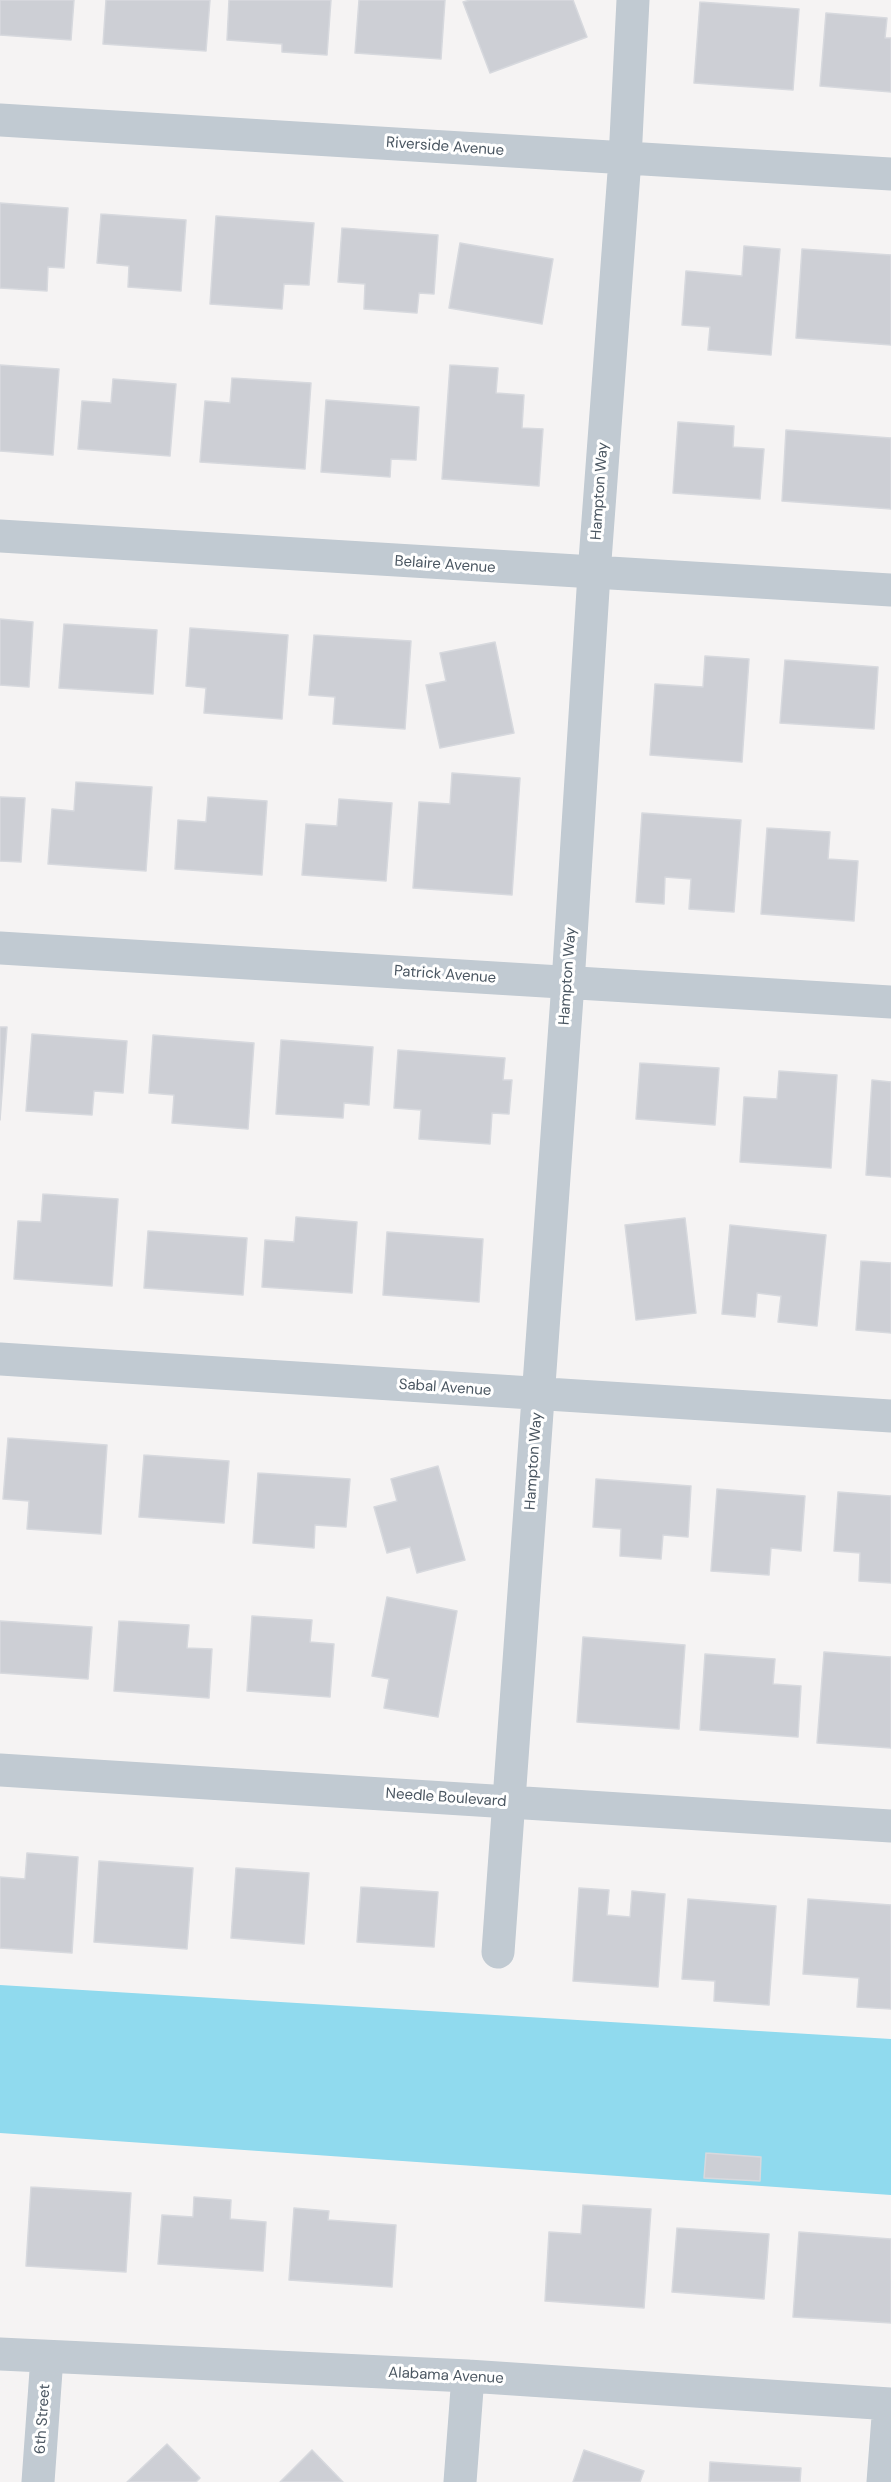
<!DOCTYPE html>
<html>
<head>
<meta charset="utf-8">
<style>
  body { margin:0 }
  canvas { display:block; background:#f5f3f3 }
</style>
</head>
<body>
<canvas width="891" height="2482"></canvas>
<script>
const c = document.querySelector('canvas').getContext('2d');
c.lineJoin = 'round';
function fill(path, color) {
  c.fillStyle = color;
  c.fill(path, 'evenodd');
}
function toPath(rows) {
  const path = new Path2D();
  for (const r of rows) {
    path.moveTo(r[0], r[1]);
    for (let i = 2; i < r.length; i += 2) path.lineTo(r[i], r[i + 1]);
  }
  return path;
}
function trace(path, color, width, dash) {
  c.strokeStyle = color;
  c.lineWidth = width;
  c.lineCap = dash ? 'butt' : 'round';
  c.setLineDash(dash || []);
  c.stroke(path);
}
function drawText(font, color, halo, rows, align = 'center') {
  c.font = font + ' "DM Sans",sans-serif';
  c.lineWidth = 6;
  c.setLineDash([]);
  c.textBaseline = 'middle';
  c.strokeStyle = halo;
  c.fillStyle = color;
  for (const [text, x, y, turn = 0] of rows) {
    c.save();
    c.translate(x, y);
    c.rotate((+turn || 0) * Math.PI / 180);
    c.textAlign = isNaN(turn) ? turn : align;
    if (halo) c.strokeText(text, 0, 0);
    c.fillText(text, 0, 0);
    c.restore();
  }
}
fill(toPath([
  [0,1985,891,2039,891,2195,0,2133]
]), '#90daee');
const building = toPath([
  [0,0,74,0,71,40,0,35,0,0],
  [106,0,210,0,206,51,103,44,106,0],
  [229,0,331,0,327,55,282,52,282,44,227,40,229,0],
  [359,0,445,0,441,59,355,53,359,0],
  [470,0,573,0,587,37,490,73,463,2,470,0],
  [700,2,799,9,793,90,694,83,700,2],
  [826,13,887,18,885,38,891,38,891,92,820,86,826,13],
  [0,203,68,208,64,268,48,267,47,291,0,288,0,203],
  [101,214,186,220,181,291,128,287,129,266,97,263,101,214],
  [216,216,314,223,309,285,284,284,282,309,210,304,216,216],
  [342,228,438,235,434,294,419,293,417,313,364,309,365,284,338,282,342,228],
  [460,243,553,259,542,324,449,308,460,243],
  [744,246,780,249,771,355,708,350,710,327,682,325,686,271,742,276,744,246],
  [802,249,891,255,891,345,796,338,802,249],
  [0,365,59,369,53,455,0,451,0,365],
  [450,365,498,368,496,393,524,395,522,428,543,429,539,486,442,479,450,365],
  [232,378,311,383,305,469,200,462,205,401,230,403,232,378],
  [113,379,176,384,170,456,78,449,82,401,111,403,113,379],
  [326,400,419,407,416,460,391,459,390,477,321,472,326,400],
  [678,422,734,426,733,447,764,449,760,499,673,493,678,422],
  [786,430,891,438,891,509,782,501,786,430],
  [0,619,33,622,29,687,0,685,0,619],
  [64,624,157,630,153,694,59,688,64,624],
  [190,628,288,635,282,719,204,713,206,688,186,686,190,628],
  [314,635,411,641,405,729,333,724,335,697,309,695,314,635],
  [495,642,514,733,440,748,426,685,446,681,440,653,495,642],
  [705,656,749,659,742,762,650,755,655,684,703,687,705,656],
  [785,660,878,667,874,729,780,723,785,660],
  [452,773,520,778,512,895,413,888,419,802,450,804,452,773],
  [76,782,152,787,146,871,48,864,52,809,74,811,76,782],
  [0,797,25,798,21,862,0,861,0,797],
  [208,797,267,801,262,875,175,869,178,820,206,822,208,797],
  [339,799,392,803,386,881,302,875,306,824,337,826,339,799],
  [642,813,741,820,734,912,689,909,691,879,665,877,664,904,636,902,642,813],
  [767,828,830,832,828,859,858,861,854,921,761,914,767,828],
  [0,1027,7,1027,0,1120,0,1027],
  [32,1034,127,1041,123,1093,94,1091,92,1115,26,1111,32,1034],
  [153,1035,254,1043,248,1129,172,1123,174,1095,149,1093,153,1035],
  [281,1040,373,1047,369,1105,344,1103,343,1118,276,1114,281,1040],
  [398,1050,505,1058,503,1080,512,1080,509,1114,492,1113,490,1144,419,1139,421,1110,394,1108,398,1050],
  [640,1063,719,1068,715,1125,636,1119,640,1063],
  [779,1071,837,1075,831,1168,740,1162,744,1097,777,1099,779,1071],
  [872,1080,891,1082,891,1177,866,1175,872,1080],
  [43,1194,118,1199,112,1286,14,1279,18,1221,41,1222,43,1194],
  [296,1217,357,1222,352,1293,262,1287,265,1240,294,1242,296,1217],
  [685,1218,696,1313,636,1320,625,1225,685,1218],
  [730,1225,826,1235,817,1326,778,1322,781,1296,757,1293,755,1317,722,1314,730,1225],
  [148,1231,247,1238,243,1295,144,1288,148,1231],
  [387,1232,483,1239,479,1302,383,1295,387,1232],
  [861,1261,891,1263,891,1333,856,1330,861,1261],
  [8,1438,107,1445,101,1534,27,1529,29,1501,3,1499,8,1438],
  [144,1455,229,1461,224,1523,139,1517,144,1455],
  [438,1466,465,1560,417,1573,410,1547,387,1553,374,1507,397,1501,391,1479,438,1466],
  [258,1473,350,1479,346,1527,315,1525,314,1548,253,1543,258,1473],
  [596,1479,691,1486,688,1537,663,1535,661,1559,620,1556,621,1529,593,1527,596,1479],
  [717,1489,805,1496,801,1551,771,1548,769,1575,711,1571,717,1489],
  [838,1492,891,1496,891,1583,859,1581,860,1553,834,1551,838,1492],
  [387,1597,457,1611,438,1717,384,1708,389,1679,372,1676,387,1597],
  [252,1616,312,1620,310,1642,334,1644,330,1697,247,1691,252,1616],
  [0,1621,92,1627,88,1679,0,1673,0,1621],
  [119,1621,189,1625,187,1648,212,1649,209,1698,114,1691,119,1621],
  [583,1637,685,1645,679,1729,577,1722,583,1637],
  [824,1652,891,1657,891,1748,817,1743,824,1652],
  [705,1654,775,1659,773,1684,801,1686,798,1737,700,1730,705,1654],
  [27,1853,78,1857,72,1953,0,1948,0,1877,25,1879,27,1853],
  [99,1861,193,1868,187,1949,94,1942,99,1861],
  [236,1868,309,1873,304,1944,231,1938,236,1868],
  [361,1887,438,1892,434,1947,357,1942,361,1887],
  [579,1888,609,1890,607,1915,630,1917,632,1891,665,1894,658,1987,573,1981,579,1888],
  [688,1899,776,1906,769,2005,714,2001,715,1981,682,1979,688,1899],
  [808,1899,891,1905,891,2009,857,2007,859,1978,803,1974,808,1899],
  [706,2153,761,2157,760,2181,704,2178,706,2153],
  [31,2187,131,2193,126,2272,26,2266,31,2187],
  [194,2197,231,2200,230,2219,266,2222,263,2271,158,2264,162,2215,193,2217,194,2197],
  [583,2205,651,2209,644,2308,545,2301,549,2232,581,2234,583,2205],
  [294,2208,329,2211,328,2220,396,2225,392,2287,289,2280,294,2208],
  [677,2228,769,2234,764,2299,672,2292,677,2228],
  [799,2232,891,2239,891,2323,793,2317,799,2232],
  [167,2444,200,2478,196,2482,127,2482,167,2444],
  [312,2450,343,2482,280,2482,312,2450],
  [584,2450,644,2471,640,2482,573,2482,584,2450],
  [710,2462,801,2468,800,2482,709,2482,710,2462]
]);
fill(building, '#cdcfd5');
trace(building, '#d7d9de', 1.5);
trace(toPath([
  [0,120,891,174],
  [0,536,891,590],
  [0,948,891,1002],
  [0,1359,891,1416],
  [0,1770,891,1826],
  [498,1952,568,983,594,574,625,159,633,0],
  [0,2354,468,2376,891,2404],
  [38,2482,47,2357],
  [460,2482,468,2376],
  [883,2482,889,2404]
]), '#c1cad2', 33);
drawText('15px', '#4a5661', '#fff', [
  ["Riverside Avenue",445,147,4],
  ["Hampton Way",600,491,-86],
  ["Belaire Avenue",445,565,4],
  ["Patrick Avenue",445,975,4],
  ["Hampton Way",568,976,-86],
  ["Sabal Avenue",445,1388,4],
  ["Hampton Way",534,1461,-86],
  ["Needle Boulevard",446,1798,4],
  ["Alabama Avenue",446,2376,3],
  ["6th Street",43,2419,-86]
]);
</script>
</body>
</html>
